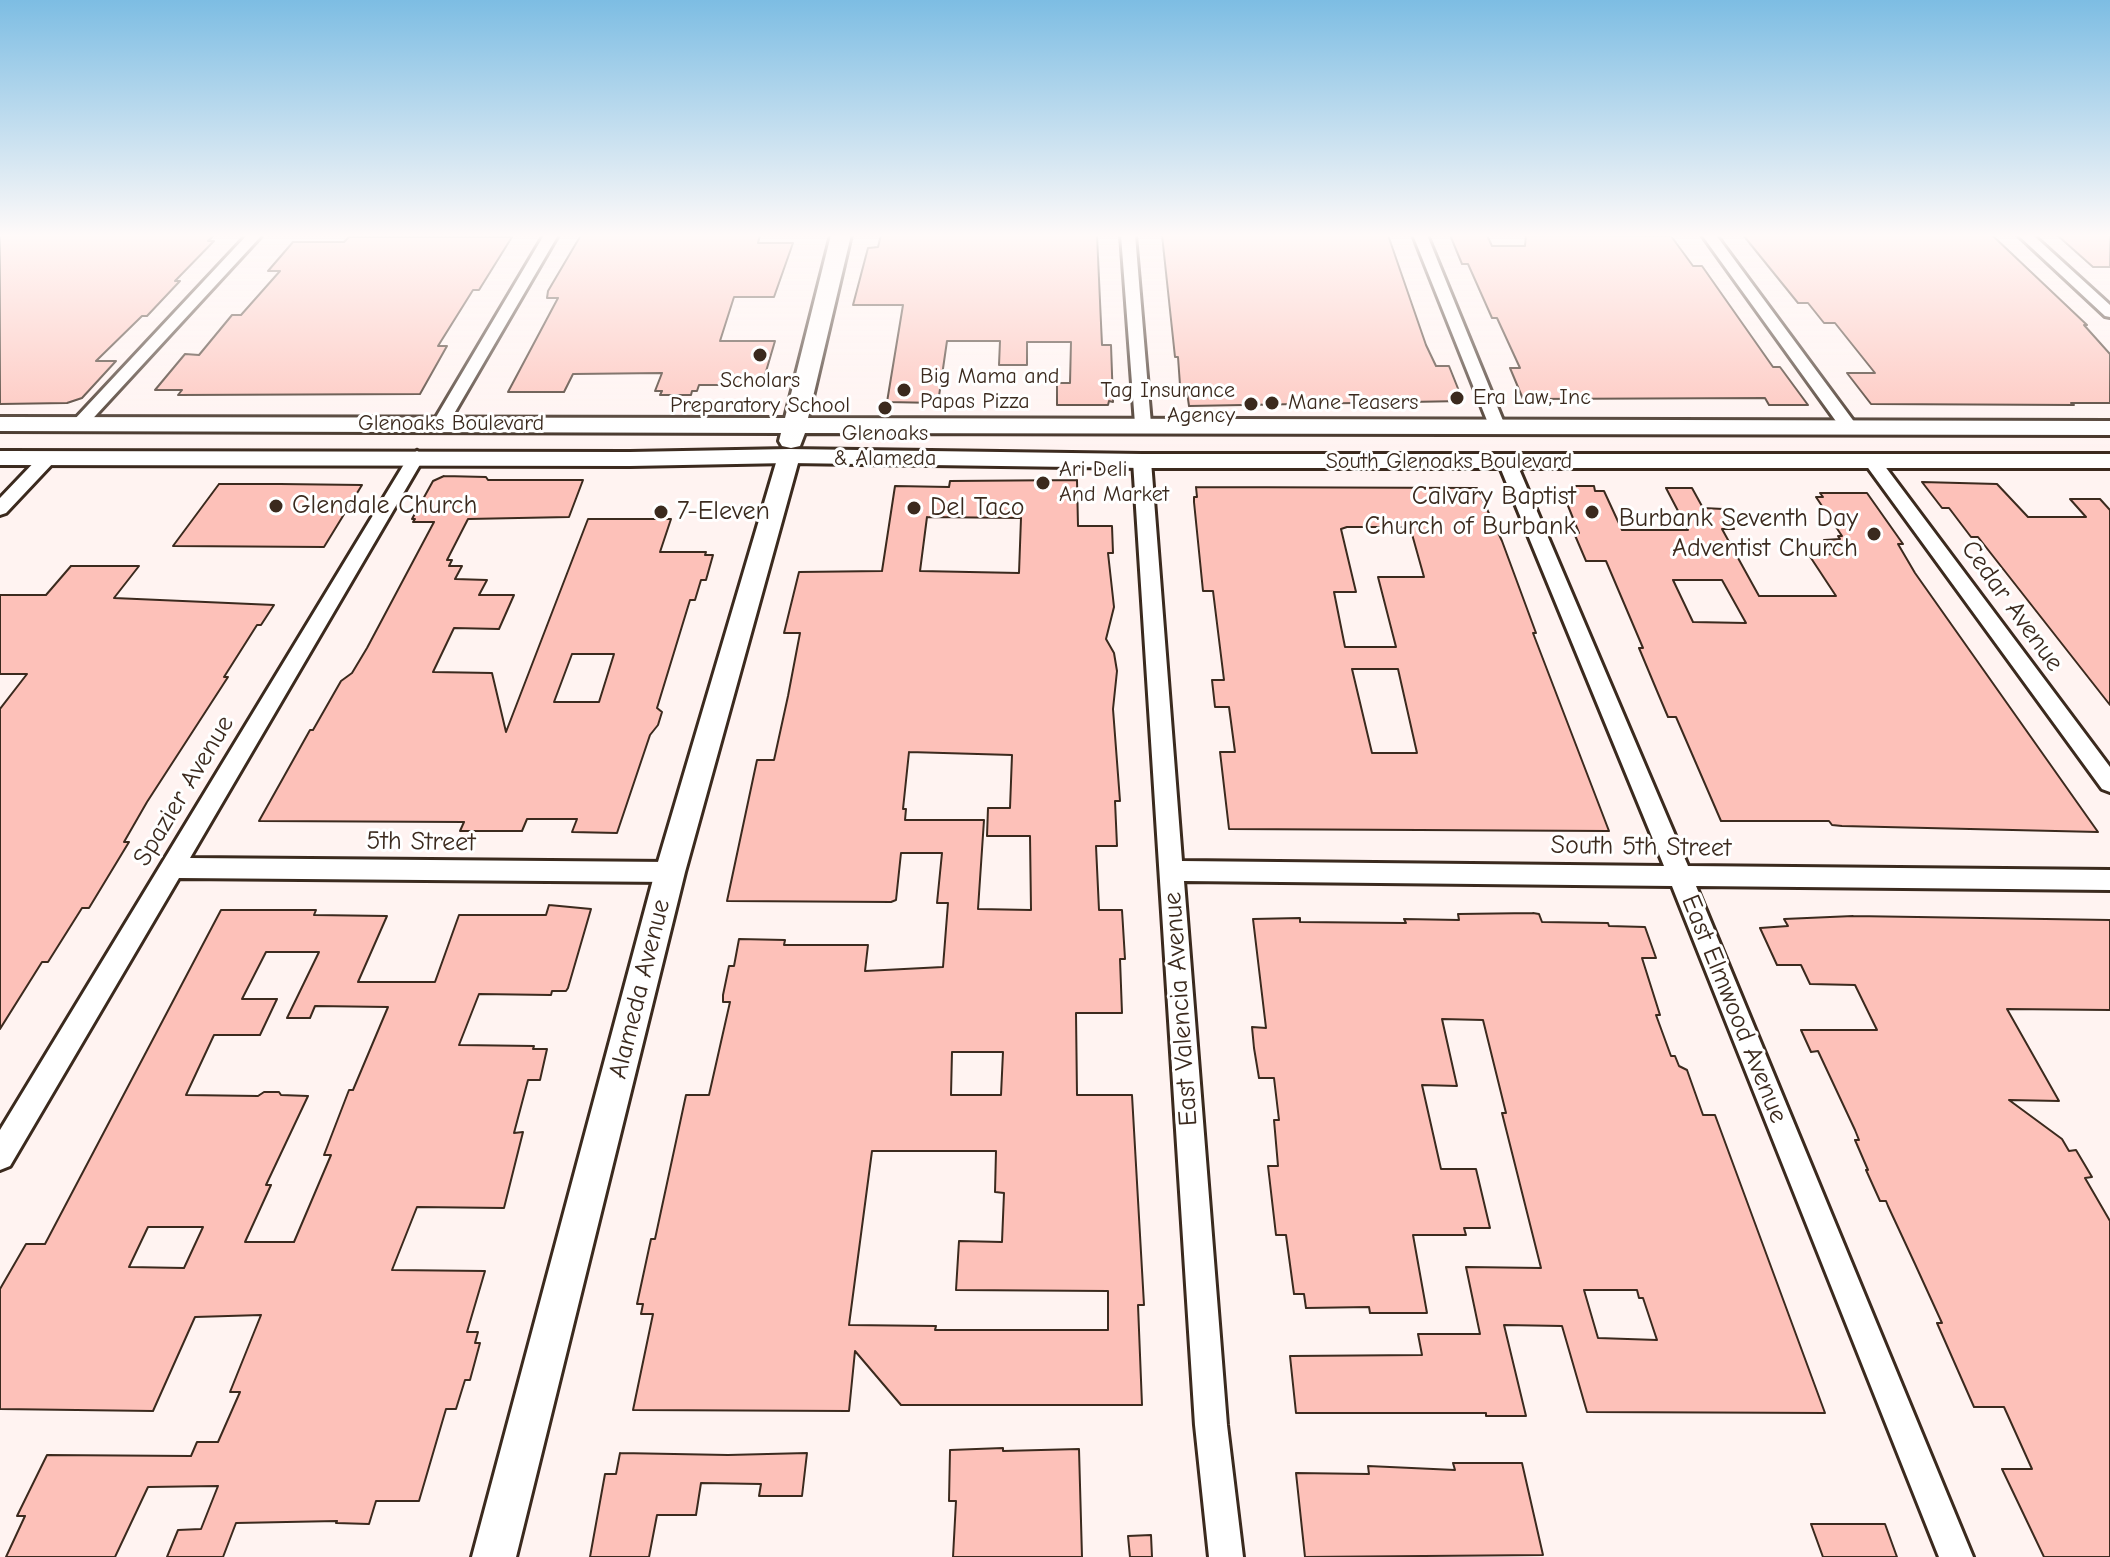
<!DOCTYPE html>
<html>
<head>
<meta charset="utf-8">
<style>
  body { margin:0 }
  canvas { display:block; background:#fff3f1 }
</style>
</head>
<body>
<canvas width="2110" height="1557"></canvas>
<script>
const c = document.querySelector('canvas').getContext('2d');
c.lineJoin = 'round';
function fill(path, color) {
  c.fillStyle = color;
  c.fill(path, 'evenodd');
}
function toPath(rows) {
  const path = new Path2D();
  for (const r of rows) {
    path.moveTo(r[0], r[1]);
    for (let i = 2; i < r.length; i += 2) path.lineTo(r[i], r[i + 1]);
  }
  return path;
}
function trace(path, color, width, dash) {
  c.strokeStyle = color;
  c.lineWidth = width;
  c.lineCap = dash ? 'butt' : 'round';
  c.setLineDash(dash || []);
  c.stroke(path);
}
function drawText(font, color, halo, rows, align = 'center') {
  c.font = font + ' "Comic Neue",sans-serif';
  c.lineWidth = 6;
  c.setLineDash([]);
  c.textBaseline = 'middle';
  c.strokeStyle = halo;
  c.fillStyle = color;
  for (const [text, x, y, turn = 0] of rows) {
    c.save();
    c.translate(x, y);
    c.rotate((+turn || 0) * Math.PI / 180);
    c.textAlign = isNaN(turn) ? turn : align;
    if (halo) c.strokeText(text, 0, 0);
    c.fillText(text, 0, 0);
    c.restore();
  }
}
const building = toPath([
  [0,235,214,235,208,241,214,241,175,281,180,281,147,316,142,316,96,361,116,361,82,398,67,403,0,404,0,235],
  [581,235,760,235,758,243,793,243,774,297,734,297,720,341,775,341,762,385,699,385,697,391,692,391,691,395,660,395,662,391,655,391,662,373,573,374,564,392,508,392,558,298,547,298,548,291,581,235],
  [881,235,1097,235,1102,345,1111,345,1113,402,1109,401,1108,405,1057,405,1057,383,1070,383,1071,342,1027,342,1027,365,999,365,1000,341,947,341,938,403,887,402,903,305,853,305,868,248,878,247,881,235],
  [1162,235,1388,235,1426,345,1436,366,1449,366,1463,401,1189,406,1186,385,1180,385,1178,357,1175,357,1162,235],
  [1450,235,1487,235,1492,246,1525,246,1526,235,1671,236,1693,266,1702,266,1773,367,1780,367,1808,405,1769,405,1765,398,1523,399,1510,368,1520,368,1497,318,1492,318,1468,264,1462,264,1450,235],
  [1743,235,1992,235,2087,325,2084,325,2110,354,2110,403,2071,403,2074,405,1871,404,1847,373,1875,373,1835,323,1824,323,1808,303,1798,303,1743,235],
  [2057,235,2110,235,2110,267,2093,267,2057,235],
  [349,237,512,237,479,290,473,290,438,346,447,346,420,394,178,395,182,390,155,390,185,354,199,355,232,315,241,315,280,271,268,271,293,242,344,242,349,237],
  [444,476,486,477,488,480,583,480,569,517,468,519,447,560,452,560,449,566,462,566,455,579,487,580,479,595,514,595,499,629,454,628,433,672,492,673,506,732,588,519,671,519,660,552,706,552,705,555,713,555,706,580,701,580,695,600,690,600,657,708,662,712,658,725,650,735,617,833,572,832,577,819,527,819,522,831,460,831,464,822,259,821,310,730,313,730,341,681,352,673,367,648,434,522,413,522,415,519,412,519,433,481,444,476],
  [572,654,614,654,599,702,554,702,572,654],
  [1077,480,1078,526,1112,526,1113,553,1108,553,1114,607,1106,639,1114,653,1117,671,1113,709,1120,801,1115,801,1117,846,1096,846,1099,910,1122,910,1125,959,1120,959,1122,1013,1076,1013,1077,1095,1132,1095,1144,1305,1138,1305,1142,1405,901,1405,855,1351,849,1411,633,1410,653,1314,641,1314,643,1304,637,1304,651,1239,655,1239,686,1095,709,1095,730,1002,723,1002,723,995,729,966,734,966,739,939,785,940,784,945,868,945,865,971,943,967,948,903,937,903,942,853,901,853,896,900,891,902,727,901,757,760,774,760,788,696,800,633,784,633,799,572,882,571,895,486,949,487,950,481,1077,480],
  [927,517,1021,518,1019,573,920,571,927,517],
  [909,752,1012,755,1010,808,988,808,987,836,1030,836,1031,910,978,909,984,820,905,820,906,809,903,809,909,752],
  [952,1052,1003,1052,1001,1095,951,1095,952,1052],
  [872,1151,996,1151,995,1192,1004,1193,1002,1242,959,1241,956,1290,1108,1291,1108,1330,935,1330,936,1326,849,1325,872,1151],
  [1922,482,1997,484,2028,517,2086,517,2070,499,2100,499,2110,510,2110,705,1978,537,1971,537,1949,508,1942,508,1922,482],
  [219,484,280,484,362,485,324,547,173,546,219,484],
  [1572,486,1594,486,1595,491,1604,491,1622,530,1688,530,1666,488,1692,488,1703,508,1723,509,1734,529,1722,529,1759,596,1836,596,1809,555,1834,554,1824,540,1840,539,1838,536,1842,536,1816,497,1823,497,1820,493,1867,493,1903,544,1898,544,1915,573,2098,832,1842,826,1832,825,1829,821,1721,821,1676,717,1668,717,1657,691,1639,648,1643,648,1606,561,1586,561,1574,533,1579,533,1562,491,1574,491,1572,486],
  [1673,580,1722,580,1746,623,1693,622,1673,580],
  [1196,487,1477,488,1502,541,1536,633,1533,633,1609,831,1229,829,1220,752,1235,752,1229,707,1215,707,1212,680,1224,680,1213,591,1203,591,1194,502,1194,497,1197,497,1196,487],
  [1347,527,1410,527,1424,577,1378,577,1396,647,1345,647,1334,592,1356,592,1341,529,1347,527],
  [1352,669,1398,669,1417,753,1372,753,1352,669],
  [71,566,139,566,114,598,274,605,261,625,257,625,224,677,228,677,147,802,124,842,129,842,89,908,82,908,48,962,42,962,0,1029,0,709,27,674,0,674,0,595,46,595,71,566],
  [549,905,591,909,568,988,566,991,552,991,551,995,479,994,459,1045,534,1046,533,1049,547,1049,540,1080,528,1080,514,1133,523,1132,504,1208,417,1207,392,1270,485,1271,467,1332,478,1332,475,1343,480,1343,470,1380,465,1380,456,1409,446,1409,419,1501,376,1501,369,1524,336,1523,337,1521,236,1523,223,1557,167,1557,178,1530,201,1529,218,1486,148,1487,115,1557,6,1557,25,1516,17,1516,47,1455,191,1456,197,1442,218,1442,240,1392,230,1392,261,1315,195,1317,153,1411,0,1409,0,1289,26,1244,45,1244,221,910,316,910,314,915,387,916,358,982,435,982,459,915,546,915,549,905],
  [266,952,319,952,287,1018,310,1018,315,1006,388,1007,353,1090,349,1090,324,1155,331,1155,294,1242,245,1242,271,1185,266,1185,308,1096,281,1095,279,1092,264,1092,258,1096,186,1095,214,1035,260,1035,277,999,242,999,266,952],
  [148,1227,203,1227,184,1268,129,1267,148,1227],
  [1533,913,1539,914,1542,922,1608,923,1609,926,1645,927,1656,958,1642,958,1660,1015,1656,1015,1671,1056,1675,1056,1679,1066,1687,1070,1703,1115,1715,1115,1825,1413,1587,1412,1562,1326,1504,1325,1526,1416,1486,1416,1486,1413,1296,1413,1290,1356,1422,1355,1418,1334,1480,1334,1466,1267,1541,1268,1502,1113,1506,1113,1483,1020,1442,1019,1457,1086,1422,1085,1441,1169,1476,1169,1490,1228,1464,1228,1466,1235,1413,1235,1427,1313,1370,1313,1369,1307,1306,1308,1304,1294,1294,1294,1286,1235,1276,1235,1268,1166,1278,1166,1274,1120,1279,1120,1274,1078,1259,1078,1254,1048,1252,1027,1266,1028,1253,919,1300,918,1300,922,1406,923,1404,919,1459,920,1458,914,1533,913],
  [1584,1290,1637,1290,1639,1298,1643,1298,1657,1340,1598,1338,1584,1290],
  [1853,916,2110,920,2110,1010,2007,1009,2059,1101,2009,1100,2062,1139,2069,1151,2076,1150,2092,1177,2085,1178,2110,1221,2110,1557,2044,1557,2002,1469,2032,1469,2004,1407,1974,1407,1937,1323,1942,1323,1915,1264,1888,1206,1886,1201,1880,1201,1866,1170,1868,1170,1855,1140,1859,1140,1855,1130,1818,1051,1811,1052,1801,1030,1877,1030,1855,985,1810,984,1801,965,1777,965,1760,928,1788,926,1784,919,1853,916],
  [1003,1448,1003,1451,1079,1449,1082,1557,953,1557,956,1501,949,1501,950,1450,1003,1448],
  [620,1453,728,1455,807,1453,802,1496,759,1496,761,1484,701,1483,696,1515,657,1515,649,1557,590,1557,605,1474,616,1474,620,1453],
  [1453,1463,1522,1463,1543,1555,1305,1557,1296,1473,1369,1474,1368,1466,1455,1470,1453,1463],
  [1811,1524,1885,1524,1897,1557,1823,1557,1811,1524],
  [1151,1535,1152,1557,1130,1557,1128,1536,1151,1535]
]);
fill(building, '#fdc1b9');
trace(building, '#3b2a1e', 2);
const minor = toPath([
  [247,235,262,235,85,427,73,427,71,424,73,421,247,235],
  [544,235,558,235,448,424,446,427,434,427,432,424,544,235],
  [1121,235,1135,235,1151,424,1143,429,1135,424,1121,235],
  [1413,235,1427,235,1506,428,1504,432,1492,432,1490,428,1413,235],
  [1702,235,1716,235,1855,423,1857,427,1855,431,1843,431,1702,235],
  [2018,235,2033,235,2110,305,2110,317,2105,316,2018,235],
  [417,451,425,456,190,858,670,862,678,865,682,872,678,879,670,882,179,878,10,1166,0,1170,0,1130,409,456,417,451],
  [48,453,54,454,57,458,54,462,6,513,0,515,0,498,42,454,48,453],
  [1142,456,1151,461,1182,861,1664,866,1498,462,1507,457,1516,462,1688,866,2110,870,2110,890,1696,886,1973,1557,1939,1557,1672,886,1184,881,1227,1425,1243,1557,1209,1557,1195,1425,1133,461,1142,456],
  [1872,456,1878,457,2110,767,2110,792,2102,789,1866,465,1863,461,1872,456]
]);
const tertiary = toPath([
  [789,450,800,456,685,872,516,1557,472,1557,655,872,778,456,789,450]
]);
const secondary = toPath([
  [831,235,851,235,808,418,2110,421,2110,435,805,433,800,446,791,448,782,446,779,441,781,433,0,431,0,417,785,418,831,235],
  [789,449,1142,454,2110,454,2110,468,1142,468,789,463,630,466,0,465,0,451,630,452,789,449]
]);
trace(minor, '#3b2a1e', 6);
trace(tertiary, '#3b2a1e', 6);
trace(secondary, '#3b2a1e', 6);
fill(minor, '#fff');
fill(tertiary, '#fff');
fill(secondary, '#fff');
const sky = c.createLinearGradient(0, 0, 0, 453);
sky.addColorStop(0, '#7dbde3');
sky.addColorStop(0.52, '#fffaf9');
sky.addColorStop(1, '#fffaf900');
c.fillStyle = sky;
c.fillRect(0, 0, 2110, 453);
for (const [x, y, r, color] of [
  [760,355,8,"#3b2a1e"],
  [904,390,8,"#3b2a1e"],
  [1457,398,8,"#3b2a1e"],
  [1272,403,8,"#3b2a1e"],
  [1251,404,8,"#3b2a1e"],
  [885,408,8,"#3b2a1e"],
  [1043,483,8,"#3b2a1e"],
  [276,506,8,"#3b2a1e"],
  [914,508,8,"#3b2a1e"],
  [661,512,8,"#3b2a1e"],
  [1592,512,8,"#3b2a1e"],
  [1874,534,8,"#3b2a1e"]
]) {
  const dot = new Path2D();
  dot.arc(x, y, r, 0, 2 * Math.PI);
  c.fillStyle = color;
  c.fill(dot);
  trace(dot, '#fff', 3);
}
drawText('22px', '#3b2a1e', '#fff', [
  ["Big Mama and",920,377],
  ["Papas Pizza",920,402],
  ["Scholars",760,381,"center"],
  ["Preparatory School",760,406,"center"],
  ["Tag Insurance",1235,391,"right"],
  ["Agency",1235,416,"right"],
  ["Era Law, Inc",1473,398],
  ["Mane Teasers",1288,403],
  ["Glenoaks",885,434,"center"],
  ["& Alameda",885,459,"center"],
  ["Ari Deli",1059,470],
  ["And Market",1059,495]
], 'left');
drawText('22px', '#3b2a1e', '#fff', [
  ["Glenoaks Boulevard",451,424],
  ["South Glenoaks Boulevard",1449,462]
]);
drawText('26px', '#3b2a1e', '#fff', [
  ["Calvary Baptist",1576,497,"right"],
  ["Church of Burbank",1576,527,"right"],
  ["Glendale Church",292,506],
  ["Del Taco",930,508],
  ["7-Eleven",677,512],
  ["Burbank Seventh Day",1858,519,"right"],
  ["Adventist Church",1858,549,"right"]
], 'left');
drawText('26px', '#3b2a1e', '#fff', [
  ["Cedar Avenue",2012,606,54],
  ["Spazier Avenue",184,791,-59],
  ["5th Street",421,842,1],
  ["South 5th Street",1641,847,1],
  ["Alameda Avenue",640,989,-76],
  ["East Valencia Avenue",1181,1009,-94],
  ["East Elmwood Avenue",1734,1009,68]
]);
</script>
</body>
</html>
